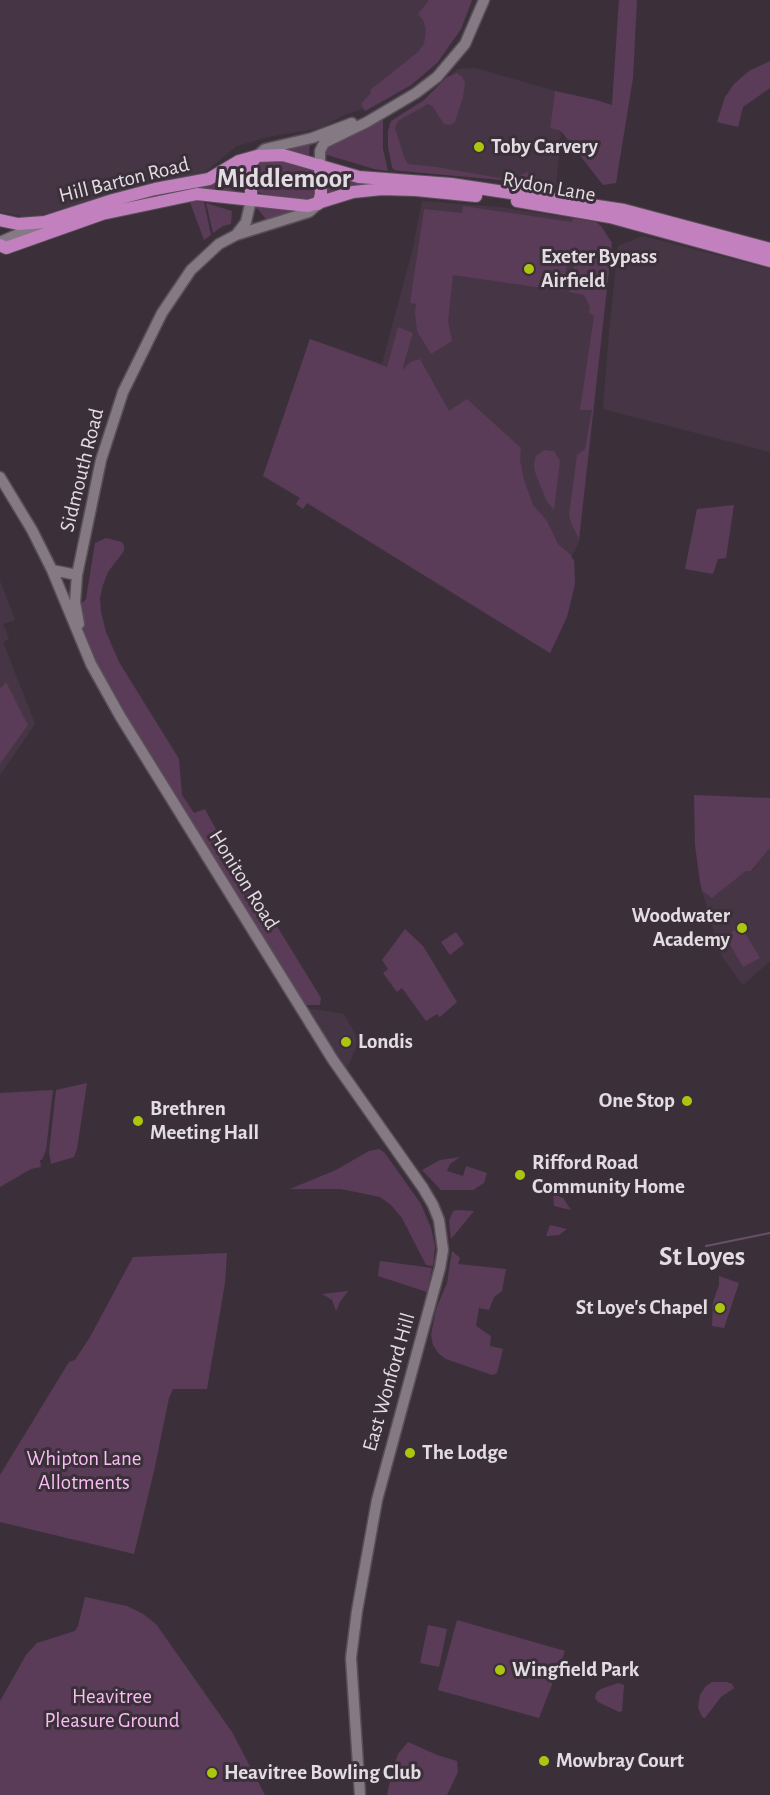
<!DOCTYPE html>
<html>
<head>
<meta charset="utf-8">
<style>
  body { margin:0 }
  canvas { display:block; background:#3b303a }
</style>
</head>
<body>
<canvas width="770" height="1795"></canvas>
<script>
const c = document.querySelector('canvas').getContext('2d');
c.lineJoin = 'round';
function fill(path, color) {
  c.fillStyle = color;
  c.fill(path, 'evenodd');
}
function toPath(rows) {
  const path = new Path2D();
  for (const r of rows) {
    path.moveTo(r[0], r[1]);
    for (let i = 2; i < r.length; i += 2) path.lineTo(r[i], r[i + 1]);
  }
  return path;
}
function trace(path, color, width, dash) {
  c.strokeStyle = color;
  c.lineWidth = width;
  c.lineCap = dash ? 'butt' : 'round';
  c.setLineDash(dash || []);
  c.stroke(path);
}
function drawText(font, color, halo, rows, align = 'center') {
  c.font = font + ' "Alegreya Sans",sans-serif';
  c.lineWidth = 6;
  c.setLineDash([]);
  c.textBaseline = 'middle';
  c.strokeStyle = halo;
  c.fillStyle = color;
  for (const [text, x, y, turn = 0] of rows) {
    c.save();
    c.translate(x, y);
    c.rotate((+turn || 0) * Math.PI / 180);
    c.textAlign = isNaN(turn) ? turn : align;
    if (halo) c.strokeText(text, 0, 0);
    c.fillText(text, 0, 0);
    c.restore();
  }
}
fill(toPath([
  [0,0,472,0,461,29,437,63,411,85,366,111,362,109,344,115,321,128,268,137,237,146,205,172,121,192,37,216,22,216,0,212],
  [475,68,555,91,550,127,561,131,556,185,409,170,389,124,422,103,458,69],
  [422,201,499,207,596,222,601,226,612,243,579,542,571,557,574,560,575,584,567,617,550,653,307,503,303,509,296,504,300,498,263,476,310,339,382,364,413,248],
  [643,236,770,269,770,452,603,409,609,332,618,246],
  [0,581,15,620,3,624,9,639,3,642,35,724,0,775],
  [770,848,770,961,743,985,722,957,702,891,712,898,746,871,752,871],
  [306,1008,344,1014,359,1041,346,1070]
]), '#463645');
fill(toPath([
  [429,0,472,0,461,29,437,63,411,85,365,111,361,104,371,93,370,90,418,52,424,44,426,29,423,20,418,14],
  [619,0,637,0,633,78,616,183,603,185,561,131,550,128,555,91,596,100,612,105],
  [770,61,770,88,743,107,738,127,717,122,725,97,734,84,749,71],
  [457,73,462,77,465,82,463,97,455,122,450,125,444,124,433,107,428,104,398,121,395,128,404,157,408,164,436,167,511,180,527,172,536,177,536,183,401,171,394,170,392,167,388,147,388,131,391,121,424,100,447,77],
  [383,117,383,149,388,171,374,169,324,154,328,146],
  [310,141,309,156,285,152,284,148],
  [282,159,315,169,315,195,312,198,300,200,283,196,269,196,258,192,254,186,256,164,261,160],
  [240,168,234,194,180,192,118,205,146,195,212,183,223,179],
  [325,172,404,186,357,185,325,194],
  [196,201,204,202,211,235,204,240,190,202],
  [206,203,232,211,231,224,223,226,213,233],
  [255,205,297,210,297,212,268,222,258,209,255,208],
  [463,206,572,222,573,218,596,222,601,226,612,243,579,539,571,523,569,515,577,455,585,449,592,410,580,410,594,316,589,313,590,307,584,295,569,292,576,258,568,256,563,291,453,275,448,321,452,341,431,354,417,331,415,312,416,304,410,303,424,209,462,213],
  [398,327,413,333,402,370,411,362,420,359,449,411,467,399,521,448,520,460,524,480,533,505,547,521,558,544,572,556,571,557,574,560,575,584,567,617,550,653,307,503,303,509,296,504,300,498,263,476,310,339,387,367],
  [544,450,554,451,560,461,554,510,546,500,535,472,534,463,536,456],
  [734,505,726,558,718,559,713,574,685,569,697,509],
  [106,538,122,542,124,546,124,551,108,572,103,585,100,598,101,612,106,632,119,662,179,759,182,795,194,813,205,809,257,906,267,910,321,998,320,1005,306,1005,188,823,97,664,86,638,80,612,81,604,86,599,95,543],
  [6,682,28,725,0,764,0,689],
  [694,795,770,798,770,848,751,871,746,871,712,898,702,891,700,882,695,845],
  [741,926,760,958,743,967,725,936],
  [405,929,423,946,457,1002,440,1017,437,1014,426,1021,402,988,397,992,383,973,388,969,382,960],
  [456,932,464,944,450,955,441,942],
  [87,1083,77,1149,74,1157,51,1164,49,1152,56,1090],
  [53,1090,46,1150,42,1160,40,1160,41,1167,31,1169,0,1187,0,1093],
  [379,1149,384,1152,421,1204,431,1228,435,1246,433,1266,426,1265,402,1218,391,1205,380,1197,341,1189,290,1189,336,1170,369,1151],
  [460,1157,450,1164,447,1171,463,1176,466,1166,487,1173,484,1183,473,1190,441,1190,422,1170,440,1160],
  [553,1194,563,1198,571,1210,554,1206],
  [457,1210,474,1211,451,1239,449,1221,453,1211],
  [550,1225,567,1229,559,1235,546,1236],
  [452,1251,460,1258,458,1264,506,1269,502,1291,494,1297,489,1310,479,1308,476,1326,491,1336,490,1346,503,1349,497,1373,492,1375,446,1359,439,1354,433,1345,431,1335,436,1309,447,1283],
  [227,1253,225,1283,207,1389,173,1389,169,1398,154,1471,134,1554,0,1522,0,1475,69,1362,75,1360,90,1337,133,1257],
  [380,1261,432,1268,427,1292,378,1276],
  [719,1276,739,1283,724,1328,712,1326,713,1302,719,1285],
  [348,1291,340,1302,336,1311,332,1300,322,1294],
  [85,1597,127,1606,143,1614,156,1624,232,1732,265,1795,0,1795,0,1701,26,1655,37,1643,75,1631,78,1626],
  [457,1620,565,1651,539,1718,438,1690],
  [428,1625,447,1629,439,1667,420,1663],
  [712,1682,727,1682,732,1684,734,1688,721,1697,705,1718,702,1717,698,1707,700,1695,706,1686],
  [618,1683,624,1685,622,1711,619,1712,598,1702,595,1698,596,1693,601,1689],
  [408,1742,437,1755,457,1761,458,1772,447,1795,387,1795,392,1771,398,1754]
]), '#5a3b58');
trace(toPath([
  [706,1246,770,1233]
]), '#685067', 2);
const secondary = toPath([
  [257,156,265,149,312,138,352,123],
  [320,165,320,151,324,143,367,122,416,93,437,77,465,44,484,0],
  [236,235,246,222,251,200],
  [0,242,41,224],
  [0,477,32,530,52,570,91,664,120,716,333,1060,423,1188,433,1205,439,1220,443,1250,440,1268,377,1500,357,1611,351,1658,360,1795],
  [52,570,77,575],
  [79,624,75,602,77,575,101,460,123,392,162,313,191,270,219,244,236,235,309,212,318,204]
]);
const primary = toPath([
  [251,200,251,169,252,162,257,156],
  [517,201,610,217,770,261],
  [318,204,321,195,320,165],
  [0,220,18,224,45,222,113,200,155,189,209,179,239,161,257,156,283,155,359,177,451,184,624,210,770,249],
  [0,245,6,248,102,214,197,194,308,206,353,192,382,189,416,190,476,196]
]);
trace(secondary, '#584f57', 13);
trace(primary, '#584f57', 14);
trace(secondary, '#857984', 10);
trace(primary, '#c280bf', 12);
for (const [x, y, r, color] of [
  [479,147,6,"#acc610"],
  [529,269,6,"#acc610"],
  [742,928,6,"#acc610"],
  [346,1042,6,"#acc610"],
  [687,1101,6,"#acc610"],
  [138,1121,6,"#acc610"],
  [520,1175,6,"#acc610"],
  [720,1308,6,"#acc610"],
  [410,1453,6,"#acc610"],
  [500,1670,6,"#acc610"],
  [544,1761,6,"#acc610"],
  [212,1773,6,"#acc610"]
]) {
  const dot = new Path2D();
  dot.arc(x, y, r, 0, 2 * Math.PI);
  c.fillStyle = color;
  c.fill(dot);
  trace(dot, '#3b303a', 2);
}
drawText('bold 21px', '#e3dde3', '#3b303a', [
  ["Toby Carvery",491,147],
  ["Exeter Bypass",541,257],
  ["Airfield",541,281],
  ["Woodwater",730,916,"right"],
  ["Academy",730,940,"right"],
  ["Londis",358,1042],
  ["One Stop",675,1101,"right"],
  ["Brethren",150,1109],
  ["Meeting Hall",150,1133],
  ["Rifford Road",532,1163],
  ["Community Home",532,1187],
  ["St Loye's Chapel",708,1308,"right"],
  ["The Lodge",422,1453],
  ["Wingfield Park",512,1670],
  ["Mowbray Court",556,1761],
  ["Heavitree Bowling Club",224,1773]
], 'left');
drawText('21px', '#e3dde3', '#3b303a', [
  ["Hill Barton Road",124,180,-14],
  ["Rydon Lane",549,187,10],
  ["Sidmouth Road",82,470,-76],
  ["Honiton Road",244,880,58],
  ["East Wonford Hill",389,1382,-74]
]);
drawText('21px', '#f9bdf4', '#3b303a', [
  ["Whipton Lane",84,1459],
  ["Allotments",84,1483],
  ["Heavitree",112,1697],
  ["Pleasure Ground",112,1721]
]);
drawText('bold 27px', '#e3dde3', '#3b303a', [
  ["Middlemoor",284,179],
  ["St Loyes",702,1257]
]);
</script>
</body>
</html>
